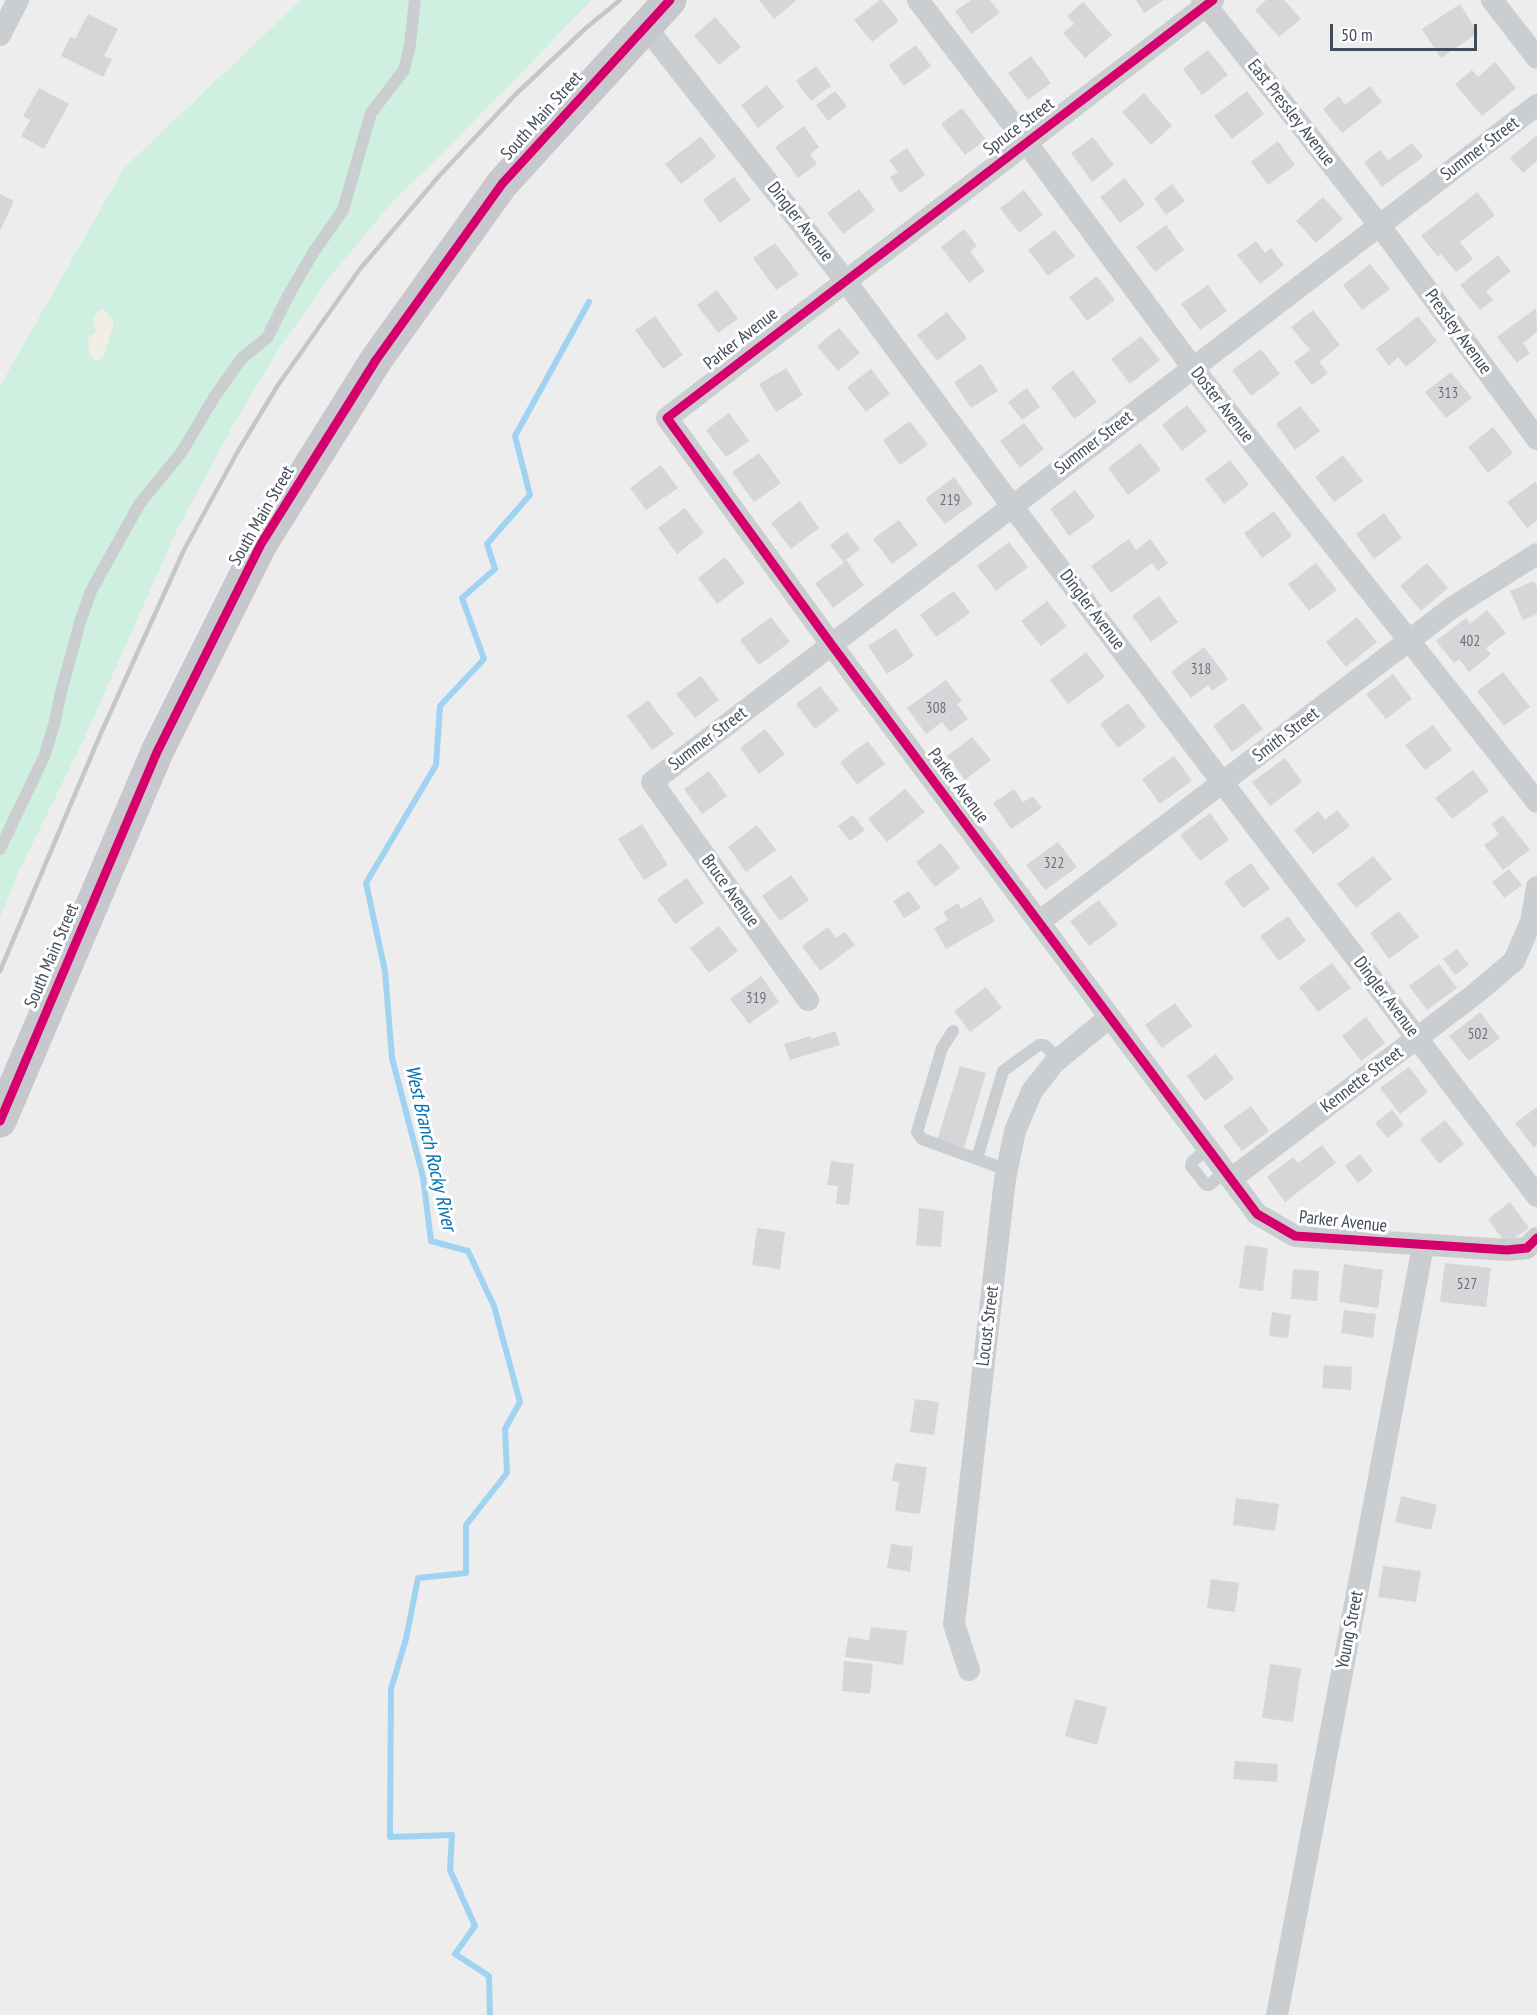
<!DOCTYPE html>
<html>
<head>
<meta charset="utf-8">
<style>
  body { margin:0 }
  #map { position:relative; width:1537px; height:2015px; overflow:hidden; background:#eeeded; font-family:"PT Sans Narrow",sans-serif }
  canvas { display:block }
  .scale { position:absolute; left:1330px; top:24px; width:147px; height:27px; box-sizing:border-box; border:3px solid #434c5b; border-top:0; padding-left:8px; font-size:18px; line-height:21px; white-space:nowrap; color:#434c5b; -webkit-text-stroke:4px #fff; paint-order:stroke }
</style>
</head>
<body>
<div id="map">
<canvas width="1537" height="2015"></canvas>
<div class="scale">50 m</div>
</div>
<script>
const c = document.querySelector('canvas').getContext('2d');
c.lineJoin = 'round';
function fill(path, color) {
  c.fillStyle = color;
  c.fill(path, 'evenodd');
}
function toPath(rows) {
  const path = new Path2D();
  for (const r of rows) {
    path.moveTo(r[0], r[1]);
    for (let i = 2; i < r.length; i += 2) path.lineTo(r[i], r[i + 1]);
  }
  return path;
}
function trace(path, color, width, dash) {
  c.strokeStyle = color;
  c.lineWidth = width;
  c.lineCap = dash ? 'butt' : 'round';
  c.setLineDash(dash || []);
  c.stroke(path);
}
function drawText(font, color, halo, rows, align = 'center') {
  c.font = font + ' "PT Sans Narrow",sans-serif';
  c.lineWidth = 6;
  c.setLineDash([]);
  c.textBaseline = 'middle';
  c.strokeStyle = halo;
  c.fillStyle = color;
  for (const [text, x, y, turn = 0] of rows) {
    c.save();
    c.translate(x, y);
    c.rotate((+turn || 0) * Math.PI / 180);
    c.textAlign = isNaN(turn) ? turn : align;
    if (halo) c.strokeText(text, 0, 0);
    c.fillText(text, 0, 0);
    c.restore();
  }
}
fill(toPath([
  [301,0,592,0,438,158,393,201,326,282,276,353,232,427,176,532,84,739,19,871,0,918,0,386,124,168]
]), '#cff0e0');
fill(toPath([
  [104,310,113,319,113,327,104,355,99,360,95,361,89,354,88,338,96,332,93,321,95,315,100,310]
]), '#f1eee3');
trace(toPath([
  [490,2015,489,1976,455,1954,475,1926,450,1870,452,1835,390,1837,391,1689,406,1639,418,1578,466,1573,466,1525,507,1473,505,1429,520,1402,494,1306,468,1251,431,1241,423,1177,392,1058,385,971,366,883,436,765,440,706,484,659,462,598,495,569,487,544,530,495,515,436,589,302]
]), '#a0d3f1', 6);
fill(toPath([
  [759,0,795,0,796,1,774,19],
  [880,0,882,0,899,21,872,42,854,20],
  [971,0,990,0,1000,13,971,34,955,11],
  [1136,0,1164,0,1144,13],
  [1266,0,1284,0,1301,19,1279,37,1255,10],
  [1083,2,1112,35,1085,58,1063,33,1074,24,1067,16],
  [1460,4,1478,33,1441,58,1422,29],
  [88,14,118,29,104,56,112,59,103,77,61,56,70,37,75,39],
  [715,17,741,47,719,65,694,36],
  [916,45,931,66,904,86,889,65],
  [1208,50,1228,75,1202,95,1183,69],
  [1031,56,1051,83,1028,100,1008,73],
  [1495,62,1516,88,1482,116,1455,84,1472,70,1478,77],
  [816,66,831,86,811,101,796,81],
  [767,85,784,107,758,128,741,105],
  [1370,86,1382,102,1342,133,1323,109,1339,96,1345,105],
  [39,88,69,104,44,149,21,136,30,120,23,116],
  [835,91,847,106,828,121,816,105],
  [1247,91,1264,114,1232,139,1214,116],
  [1144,93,1172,126,1151,145,1122,112],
  [962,108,986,140,965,155,941,124],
  [804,126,819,147,810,154,817,164,798,178,775,147],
  [1537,135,1537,161,1523,173,1510,158],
  [701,136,716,157,681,184,665,164],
  [1093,137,1114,165,1092,182,1071,153],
  [1278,141,1295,165,1268,185,1251,162],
  [1412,143,1423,157,1382,187,1364,162,1380,150,1388,160],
  [907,148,925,175,900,193,890,177,898,172,889,160],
  [734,177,751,200,720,223,703,200],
  [1125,178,1145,205,1120,223,1100,197],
  [1172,184,1185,201,1166,215,1154,198],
  [859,189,875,210,843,234,827,213],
  [1024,190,1043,215,1019,233,1000,208],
  [1477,192,1495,215,1460,242,1473,259,1456,272,1441,254,1438,257,1421,236],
  [0,194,14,201,0,231],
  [1323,197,1343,219,1316,243,1296,221],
  [1166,225,1184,250,1155,272,1136,247],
  [964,229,977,246,970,251,985,271,969,283,941,247],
  [1055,230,1075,256,1048,276,1028,250],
  [1256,241,1265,253,1271,248,1284,265,1260,284,1237,255],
  [775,243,799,275,776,290,753,258],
  [1498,255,1511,271,1486,291,1493,300,1480,310,1460,285],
  [1370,264,1390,289,1362,310,1343,285],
  [1097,276,1115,300,1087,321,1069,297],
  [1208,285,1227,311,1200,330,1181,304],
  [717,290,738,319,718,333,697,305],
  [1536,308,1537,332,1523,343,1530,353,1517,363,1497,337],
  [1313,310,1340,345,1319,362,1328,373,1312,385,1294,362,1310,350,1291,327],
  [947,312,967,338,937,361,917,335],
  [655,316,683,355,663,369,635,330],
  [1418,316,1437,341,1406,367,1398,357,1389,366,1376,349],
  [839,328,860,353,838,371,817,346],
  [1141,336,1160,360,1130,384,1111,359],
  [1261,349,1280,374,1251,396,1232,370],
  [981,364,998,391,971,408,954,382],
  [786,368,803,395,776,412,759,384],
  [871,369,890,394,866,412,847,387],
  [1073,370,1097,402,1074,419,1051,387],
  [1451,372,1472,398,1446,418,1425,392],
  [1027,388,1040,407,1022,420,1008,402],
  [1187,405,1207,431,1182,451,1162,425],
  [1300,406,1320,431,1295,450,1276,424],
  [729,413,749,441,726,457,706,430],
  [910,421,928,445,900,465,883,440],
  [1024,423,1044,449,1020,468,1000,441],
  [1493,427,1513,453,1488,473,1468,447],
  [1140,443,1161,470,1128,495,1108,468],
  [759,453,781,483,754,502,732,472],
  [1343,455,1363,481,1334,502,1315,477],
  [1230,460,1249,485,1224,504,1205,479],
  [661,465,678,488,646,510,630,488],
  [954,477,973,504,945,524,925,499],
  [1535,482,1537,484,1537,521,1527,528,1507,502],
  [1075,490,1095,517,1069,536,1050,509],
  [800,501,819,528,791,549,771,523],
  [685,508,704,533,677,554,658,528],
  [1274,511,1292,536,1262,558,1244,533],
  [1384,513,1402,538,1374,559,1356,534],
  [899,520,918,545,892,564,873,539],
  [847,532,860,549,846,560,864,585,833,608,815,583,844,563,830,545],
  [1129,539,1136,550,1150,539,1168,563,1158,571,1152,563,1111,593,1091,566],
  [1009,542,1028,567,996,591,977,566],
  [725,557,745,583,717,604,698,578],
  [1316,563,1337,590,1309,611,1288,584],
  [1427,563,1448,588,1421,611,1400,586],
  [1534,581,1537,587,1537,614,1523,620,1510,591],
  [954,591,970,613,936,637,920,615],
  [1159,596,1178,622,1151,642,1132,616],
  [1047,601,1067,626,1041,646,1021,621],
  [1487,610,1506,633,1486,648,1491,654,1469,672,1459,659,1454,663,1436,641,1466,618,1470,624],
  [771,617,790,642,759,665,740,640],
  [1357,617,1377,642,1346,667,1326,642],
  [896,628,914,656,887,674,868,646],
  [1204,647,1228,679,1212,691,1208,685,1191,698,1171,672],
  [1086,652,1105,677,1068,704,1050,680],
  [1503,672,1530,707,1504,726,1477,691],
  [1393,674,1412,699,1386,719,1366,694],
  [701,676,719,700,695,718,676,694],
  [946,680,962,701,957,704,968,719,950,732,942,722,926,734,907,708],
  [820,686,839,710,815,729,796,704],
  [648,700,674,734,652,750,627,716],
  [1128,703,1146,727,1118,748,1100,724],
  [1243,703,1263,729,1232,752,1213,726],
  [1433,725,1452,750,1425,770,1405,745],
  [765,729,785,754,759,774,740,748],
  [972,737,991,760,965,780,947,756],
  [868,741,885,764,857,785,840,762],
  [1174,756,1192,781,1160,804,1142,779],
  [1285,758,1302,782,1270,806,1252,782],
  [1473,770,1489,791,1452,819,1435,798],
  [709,771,727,796,702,814,684,789],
  [905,789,925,812,887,842,868,819],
  [1014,789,1023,802,1033,796,1042,808,1011,829,993,803],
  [1337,810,1350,826,1313,854,1294,830,1318,811,1325,820],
  [1210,813,1229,840,1200,861,1180,835],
  [853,815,865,830,850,841,838,826],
  [1503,815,1530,850,1503,870,1484,845,1499,834,1491,824],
  [642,824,668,865,644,880,618,839],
  [757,825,776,850,746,872,728,847],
  [1058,842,1077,867,1045,890,1026,865],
  [941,843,960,868,935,887,916,862],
  [1373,856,1392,879,1356,908,1337,884],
  [1251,863,1270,889,1243,908,1224,882],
  [1509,869,1522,885,1504,898,1492,882],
  [791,875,809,900,780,921,762,896],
  [687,878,704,903,675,924,657,899],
  [909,891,921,908,904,918,893,901],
  [981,897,995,921,946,949,934,928,948,920,943,912,958,903,961,909],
  [1099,900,1118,925,1089,946,1070,921],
  [1399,911,1419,937,1389,959,1370,933],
  [1288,916,1306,941,1279,961,1260,936],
  [719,926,738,951,709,973,690,948],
  [828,927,836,938,845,932,855,945,820,971,802,946],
  [1457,949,1469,965,1455,975,1443,959],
  [1332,963,1351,988,1318,1012,1299,987],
  [1439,964,1457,988,1427,1010,1409,986],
  [761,976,779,1002,749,1024,730,999],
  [986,987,1002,1008,970,1032,954,1011],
  [1175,1003,1192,1026,1162,1048,1145,1025],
  [1480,1012,1500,1038,1469,1061,1449,1036],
  [1366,1017,1385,1043,1361,1061,1342,1036],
  [835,1031,840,1045,790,1060,784,1044,810,1036,811,1039],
  [1216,1054,1234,1079,1205,1101,1187,1076],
  [960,1066,986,1073,964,1148,937,1140],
  [1409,1067,1428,1092,1400,1114,1380,1088],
  [1251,1106,1269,1131,1242,1151,1223,1126],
  [1537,1107,1537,1145,1534,1148,1515,1123],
  [1392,1110,1404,1125,1387,1138,1375,1123],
  [1445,1120,1464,1144,1439,1164,1420,1139],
  [1322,1145,1336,1163,1285,1202,1267,1177,1293,1157,1298,1163],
  [1360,1154,1373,1171,1358,1183,1345,1166],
  [831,1161,854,1164,849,1205,836,1204,838,1186,827,1185],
  [1510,1202,1529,1228,1506,1244,1488,1219],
  [919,1208,944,1211,941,1247,916,1245],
  [757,1228,785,1232,780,1269,752,1265],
  [1245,1245,1268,1248,1263,1291,1239,1288],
  [1445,1263,1491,1268,1486,1307,1440,1302],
  [1344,1264,1383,1270,1378,1308,1339,1302],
  [1293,1269,1319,1271,1317,1301,1291,1299],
  [1344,1310,1376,1314,1373,1338,1341,1333],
  [1272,1312,1291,1315,1288,1338,1269,1336],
  [1324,1365,1352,1367,1351,1390,1322,1388],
  [915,1399,939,1402,934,1435,910,1432],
  [895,1463,927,1467,920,1514,895,1511,899,1482,892,1481],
  [1401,1496,1437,1505,1431,1530,1395,1522],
  [1236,1498,1279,1504,1275,1531,1233,1525],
  [891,1544,913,1547,910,1572,887,1568],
  [1383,1566,1421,1571,1416,1602,1378,1597],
  [1211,1579,1239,1583,1235,1612,1207,1608],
  [871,1627,907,1631,903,1665,845,1657,848,1637,869,1640],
  [844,1661,873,1664,870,1694,842,1691],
  [1270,1664,1301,1668,1293,1722,1262,1718],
  [1075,1699,1107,1707,1097,1745,1065,1736],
  [1235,1761,1278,1764,1277,1782,1233,1779]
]), '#d6d6d9');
trace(toPath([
  [0,849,44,757,54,725,61,692,80,622,91,591,140,503,181,453,215,396,242,358,267,338,289,294,313,253,343,210,371,113,404,70,410,45,415,0],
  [953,1031,942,1048,917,1132,922,1139,980,1160],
  [1208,1148,1192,1162,1191,1166,1206,1185,1209,1185,1226,1171],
  [1007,1170,980,1160,978,1155,1003,1071,1039,1045,1044,1045,1059,1059]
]), '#cbced1', 12);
trace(toPath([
  [918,0,1026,142,1193,368,1537,802],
  [1202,0,1380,226,1537,439],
  [1213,0,667,418,831,644,1257,1214,1295,1236,1507,1250,1527,1248,1537,1238],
  [1492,0,1537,58],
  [645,26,845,280,1012,506,1537,1196],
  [0,35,18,0],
  [1039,922,1453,607,1537,554],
  [808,1000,652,782,1537,105],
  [1231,1179,1475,994,1514,961,1531,922,1537,887],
  [969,1670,954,1624,1005,1179,1015,1131,1032,1091,1055,1062,1110,1017],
  [1277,2015,1423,1246]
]), '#cbced1', 22);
trace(toPath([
  [0,1121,157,752,261,544,376,360,502,184,670,0]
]), '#c6c8ce', 33);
trace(toPath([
  [0,971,101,733,184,550,238,451,278,385,360,269,440,175,515,95,586,28,620,0]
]), '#c4c6c9', 4.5);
trace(toPath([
  [1213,0,667,418,831,644,1257,1214,1295,1236,1507,1250,1527,1248,1537,1238],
  [0,1121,157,752,261,544,376,360,502,184,670,0]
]), '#d6006c', 9);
drawText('15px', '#69707c', null, [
  ["313",1448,394],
  ["219",950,501],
  ["402",1470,642],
  ["318",1201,670],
  ["308",936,709],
  ["322",1054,864],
  ["319",756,999],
  ["502",1478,1035],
  ["527",1467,1285]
]);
drawText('18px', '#434c5b', '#fff', [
  ["East Pressley Avenue",1291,113,52],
  ["South Main Street",542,116,-48],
  ["Spruce Street",1019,127,-37],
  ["Summer Street",1480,149,-37],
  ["Dingler Avenue",800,222,52],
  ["Pressley Avenue",1458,332,54],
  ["Parker Avenue",741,339,-38],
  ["Doster Avenue",1222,405,52],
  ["Summer Street",1094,443,-37],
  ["South Main Street",262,516,-60],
  ["Dingler Avenue",1092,610,53],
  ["Smith Street",1286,735,-37],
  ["Summer Street",708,739,-37],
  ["Parker Avenue",958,786,53],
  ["Bruce Avenue",730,891,54],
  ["South Main Street",52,956,-67],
  ["Dingler Avenue",1386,997,53],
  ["Kennette Street",1362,1080,-37],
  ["Parker Avenue",1343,1222,6],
  ["Locust Street",988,1326,-83],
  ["Young Street",1350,1630,-79]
]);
drawText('italic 20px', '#0070b1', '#fff', [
  ["West Branch Rocky River",430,1148,77]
]);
</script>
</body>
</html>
